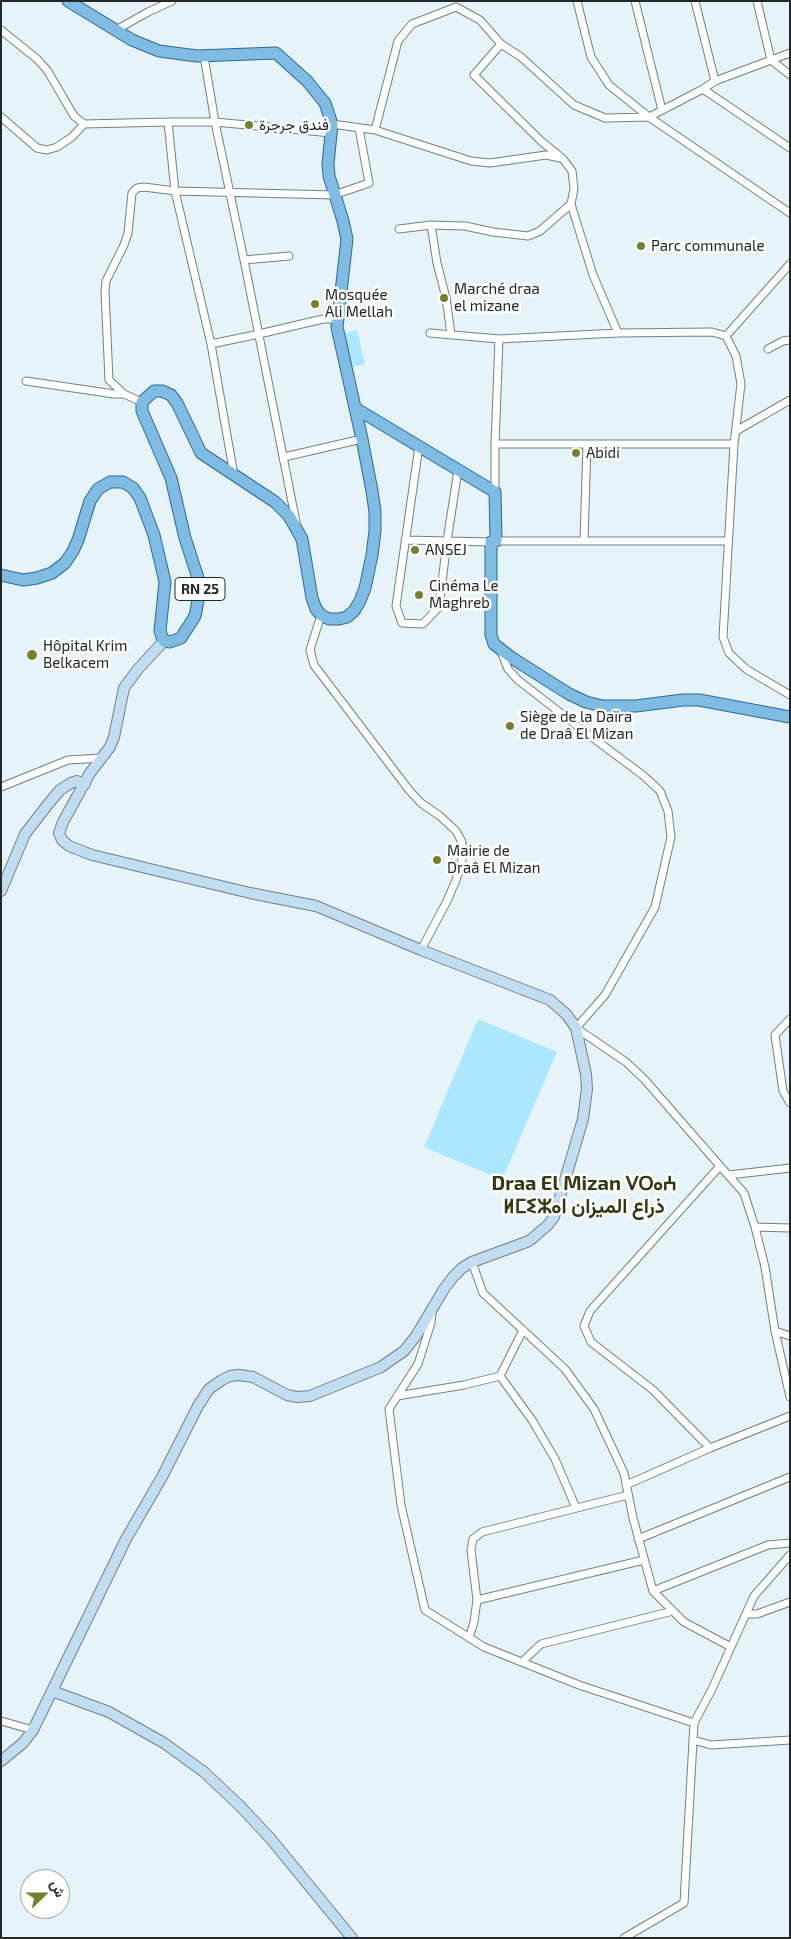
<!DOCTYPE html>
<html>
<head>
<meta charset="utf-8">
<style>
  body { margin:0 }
  #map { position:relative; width:791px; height:1939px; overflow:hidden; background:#e6f3f8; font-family:"Exo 2",Vazirmatn,sans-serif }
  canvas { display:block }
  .frame { position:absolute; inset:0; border:2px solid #23282a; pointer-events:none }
  .north { position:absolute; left:20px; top:1869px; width:50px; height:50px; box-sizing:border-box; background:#fff; border:1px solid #a7a9aa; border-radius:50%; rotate:68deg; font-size:14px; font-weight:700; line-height:20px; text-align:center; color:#23282a }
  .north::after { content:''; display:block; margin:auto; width:18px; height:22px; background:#75802c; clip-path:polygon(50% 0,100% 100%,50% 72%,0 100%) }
</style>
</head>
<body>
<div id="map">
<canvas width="791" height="1939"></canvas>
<div class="frame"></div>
<div class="north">ش</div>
</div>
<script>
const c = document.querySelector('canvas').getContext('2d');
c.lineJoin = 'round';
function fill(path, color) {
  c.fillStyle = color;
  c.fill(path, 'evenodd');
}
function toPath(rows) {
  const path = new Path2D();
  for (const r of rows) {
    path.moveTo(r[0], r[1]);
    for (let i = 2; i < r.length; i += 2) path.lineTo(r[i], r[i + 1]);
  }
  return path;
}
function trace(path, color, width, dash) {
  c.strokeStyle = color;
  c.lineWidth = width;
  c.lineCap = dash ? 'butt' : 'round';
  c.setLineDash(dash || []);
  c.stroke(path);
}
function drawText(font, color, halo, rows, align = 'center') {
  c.font = font + ' "Exo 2",Vazirmatn,"Noto Sans Tifinagh",sans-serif';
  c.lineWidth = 5;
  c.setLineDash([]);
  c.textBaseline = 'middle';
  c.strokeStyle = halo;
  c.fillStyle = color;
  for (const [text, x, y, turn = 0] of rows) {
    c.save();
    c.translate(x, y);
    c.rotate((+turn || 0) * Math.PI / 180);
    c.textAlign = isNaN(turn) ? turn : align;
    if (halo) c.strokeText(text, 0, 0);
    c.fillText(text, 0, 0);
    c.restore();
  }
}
fill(toPath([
  [357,330,365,364,351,367,342,334],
  [478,1019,557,1052,502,1180,424,1147]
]), '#abe8ff');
const street = toPath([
  [577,1,591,57,609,85,649,117,790,213],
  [635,1,662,110],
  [695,1,715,81],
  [757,1,771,60,790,75],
  [1,30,37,59,47,70,74,116,84,124,168,122],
  [116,30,148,12,172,1],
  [204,56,215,122,244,260,296,522],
  [703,89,790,148],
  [1,117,37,148,47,150,57,147,72,137,84,124],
  [332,124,375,130,471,161,490,163,546,155,560,158],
  [375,130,398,41,412,24,456,7,480,20,501,44],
  [399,229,431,225],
  [244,260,289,256],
  [430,333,499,339],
  [618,333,593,275,571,204,574,189,572,171,563,159,541,141,474,75,501,44,521,57,574,105,605,118,649,117,703,89,715,81,790,53],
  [451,334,446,298,437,263,431,225,465,226,493,232,528,236,540,231,571,204],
  [726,336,790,264],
  [211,344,259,334,323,319,337,319],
  [768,349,783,341,790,340],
  [26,381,114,394,124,394],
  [142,402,124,394,109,380,105,291,106,281,124,245,128,233,132,193,137,188,144,187,175,191,334,195,369,183,359,128],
  [736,431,790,400],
  [495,444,734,444],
  [419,446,396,606,402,623,423,624,439,607,447,541,458,470],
  [284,457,362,439],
  [234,475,211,344,175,191,168,122,215,122,332,133],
  [495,492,495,444,499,339,618,333,712,332,726,336,736,356,741,384,734,444,723,637,729,653,746,669,790,695],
  [405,540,491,542],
  [496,541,728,541],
  [584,541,587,444],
  [321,615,310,650,314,665,409,790,421,803,440,816,456,831,462,842,462,860,456,880,447,901,421,950],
  [501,651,508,669,518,680,585,732,644,776,660,791,668,811,671,837,655,907,605,995,576,1028,626,1062,645,1080,720,1166],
  [1,787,68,760,102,758],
  [790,1019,775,1035,783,1091,790,1103],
  [729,1175,790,1168],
  [755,1227,790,1228],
  [472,1262,483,1293,565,1369,594,1409,624,1473,633,1518,653,1591,684,1622,731,1647],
  [432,1312,431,1323,418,1364,389,1409,401,1505,425,1610,484,1647,579,1685,694,1723,712,1689,754,1596,790,1555],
  [523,1330,500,1376,532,1420,555,1459,576,1508],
  [775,1331,790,1336],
  [397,1396,464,1385,500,1376],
  [790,1397,775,1331,765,1267,755,1227,744,1193,720,1166,590,1311,584,1326,591,1342,653,1390,710,1448,790,1416],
  [626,1485,710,1448],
  [638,1539,790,1477],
  [653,1591,768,1545,790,1543],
  [477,1600,644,1560],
  [746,1614,757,1614,790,1602],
  [469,1638,474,1622,477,1600,471,1550,473,1539,482,1532,628,1495],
  [522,1662,541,1644,673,1611],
  [1,1721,33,1730],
  [693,1740,711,1745,790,1740],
  [624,1938,684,1903,694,1723]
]);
const secondary = toPath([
  [1,891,25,834,49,803,60,790,71,783,77,781,85,784],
  [52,1691,109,1712,164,1743,204,1772,239,1805,270,1838,352,1938],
  [1,1761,23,1743,33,1730,126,1539,162,1477,198,1406,209,1389,222,1380,230,1376,239,1375,253,1377,287,1395,297,1397,310,1396,381,1367,404,1351,416,1336,444,1289,453,1277,462,1268,472,1262,529,1241,548,1225,554,1217,583,1119,587,1089,586,1074,576,1028,567,1015,550,1000,421,950,316,906,250,893,92,855,69,846,62,840,59,833,63,822,90,773,110,747,114,737,124,688,138,669,164,641]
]);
const primary = toPath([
  [355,408,495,492,496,541,491,542,491,635,494,644,512,658,569,694,586,702,602,706,636,706,683,700,699,700,790,717],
  [1,575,23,580,37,578,52,573,65,563,73,551,78,540,90,501,98,489,110,482,123,482,133,488,140,498,154,535,165,582,160,631,162,637,164,641,170,642,181,638,195,616,200,590,198,578,185,538,171,478,142,411,142,402,154,391,162,391,171,395,177,403,201,453,275,502,289,516,302,539,312,598,316,609,321,615,329,619,339,619,347,617,354,611,360,601,365,588,372,555,375,531,375,512,372,491,362,439,337,327,347,239,343,221,329,176,328,164,332,124,325,103,307,81,276,53,197,56,159,51,132,40,68,1]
]);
trace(street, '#737f83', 9);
trace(secondary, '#737f83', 12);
trace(primary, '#296a97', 13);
trace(street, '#fff', 7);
trace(secondary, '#c0ddf1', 10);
trace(primary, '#80bbe3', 11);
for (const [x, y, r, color] of [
  [249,125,5,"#75802c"],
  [641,246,5,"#75802c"],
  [444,298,5,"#75802c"],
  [315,304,5,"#75802c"],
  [576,453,5,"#75802c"],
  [415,550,5,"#75802c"],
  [419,595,5,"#75802c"],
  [32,655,6,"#75802c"],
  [510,726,5,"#75802c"],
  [437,860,5,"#75802c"]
]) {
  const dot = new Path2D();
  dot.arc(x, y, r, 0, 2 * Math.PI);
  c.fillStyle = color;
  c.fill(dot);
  trace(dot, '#fff', 2);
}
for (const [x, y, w] of [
  [200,589,50]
]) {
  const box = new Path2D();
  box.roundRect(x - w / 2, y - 11.5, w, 23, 4);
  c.fillStyle = '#fff';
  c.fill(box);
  trace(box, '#23282a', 1);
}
drawText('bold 14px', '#23282a', null, [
  ["RN 25",200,589]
]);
drawText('15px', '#23282a', '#fff', [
  ["فندق جرجرة",259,125],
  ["Parc communale",651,246],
  ["Marché draa",454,289],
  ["el mizane",454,306],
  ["Mosquée",325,295],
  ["Ali Mellah",325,312],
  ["Abidi",586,453],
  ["ANSEJ",425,550],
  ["Cinéma Le",429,586],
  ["Maghreb",429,603],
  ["Hôpital Krim",43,646],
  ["Belkacem",43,663],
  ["Siège de la Daïra",520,717],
  ["de Draâ El Mizan",520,734],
  ["Mairie de",447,851],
  ["Draâ El Mizan",447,868]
], 'left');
drawText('bold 20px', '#343911', '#fff', [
  ["Draa El Mizan ⴸⵔⴰⵄ",584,1183],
  ["ⵍⵎⵉⵣⴰⵏ ذراع الميزان",584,1206]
]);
</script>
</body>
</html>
